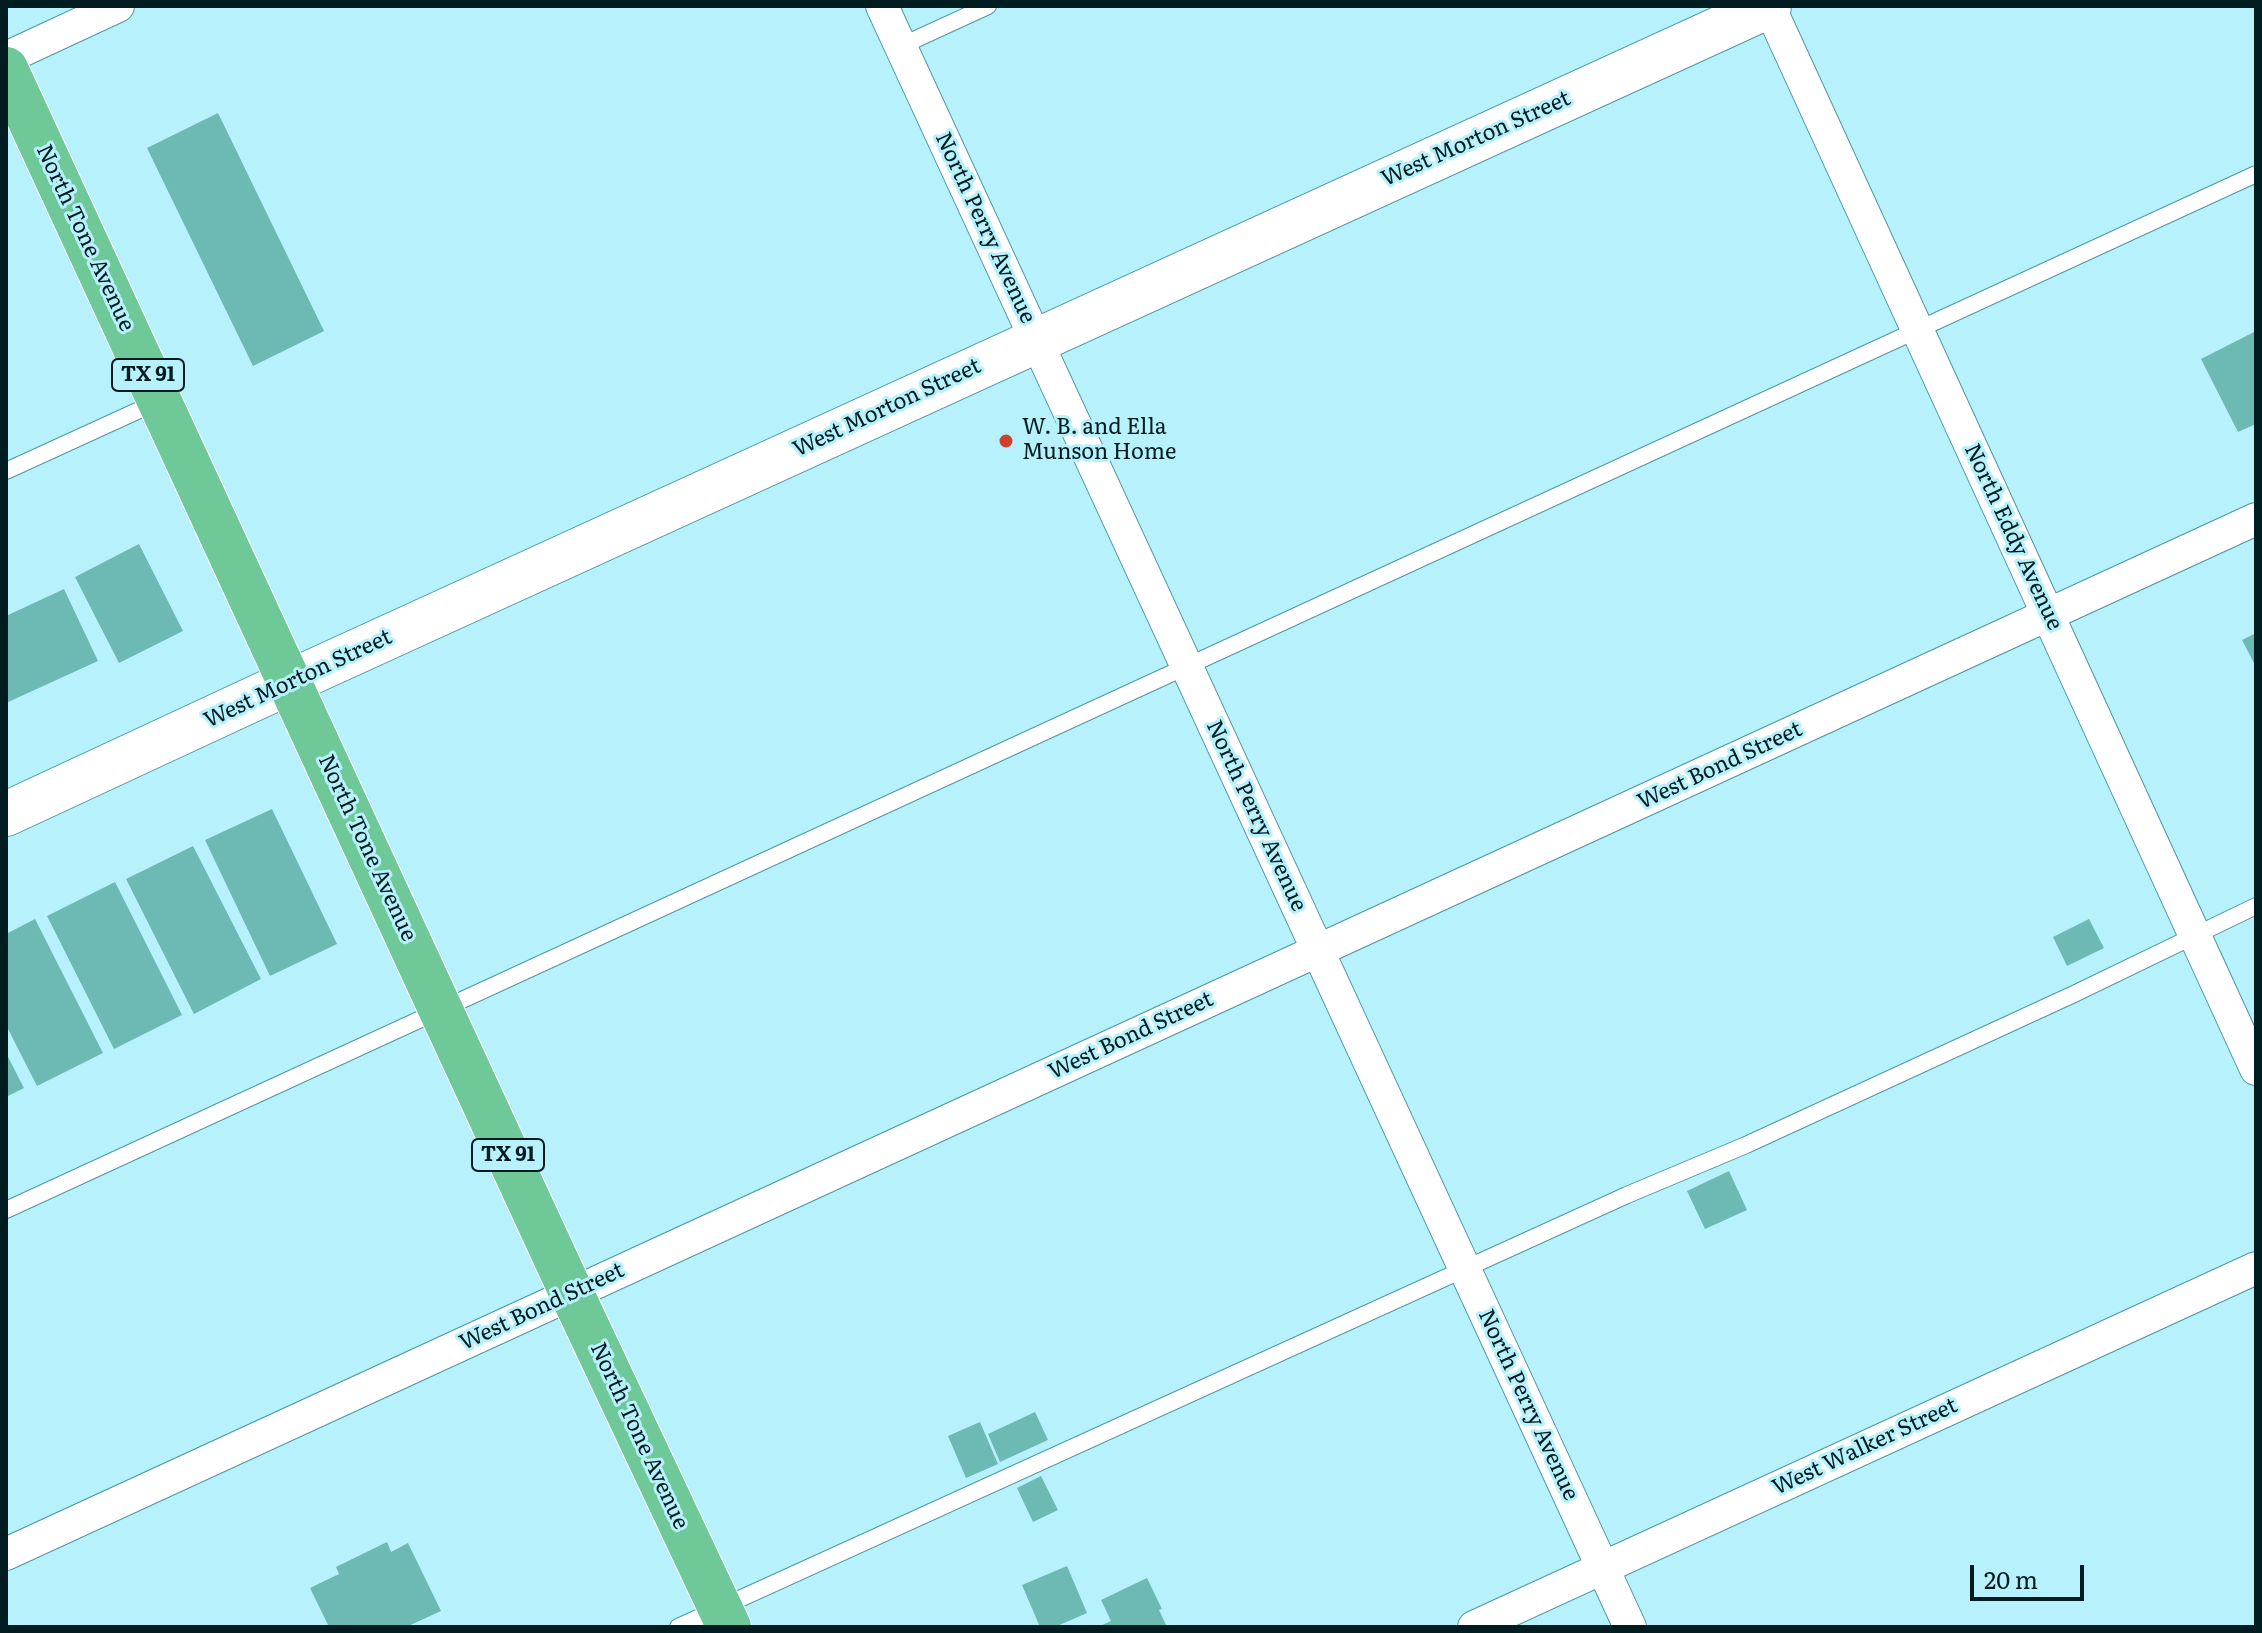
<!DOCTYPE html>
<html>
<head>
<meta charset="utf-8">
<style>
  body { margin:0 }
  #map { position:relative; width:2262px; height:1633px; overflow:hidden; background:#b6f1fc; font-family:Literata,serif }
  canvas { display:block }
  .frame { position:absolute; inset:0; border:8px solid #001c21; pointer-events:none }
  .scale { position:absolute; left:1970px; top:1565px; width:114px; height:36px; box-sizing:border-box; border:4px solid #001c21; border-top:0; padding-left:10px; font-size:24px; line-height:28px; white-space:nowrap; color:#001c21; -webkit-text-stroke:6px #b6f1fc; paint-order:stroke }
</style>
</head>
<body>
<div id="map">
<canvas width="2262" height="1633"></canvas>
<div class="frame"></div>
<div class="scale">20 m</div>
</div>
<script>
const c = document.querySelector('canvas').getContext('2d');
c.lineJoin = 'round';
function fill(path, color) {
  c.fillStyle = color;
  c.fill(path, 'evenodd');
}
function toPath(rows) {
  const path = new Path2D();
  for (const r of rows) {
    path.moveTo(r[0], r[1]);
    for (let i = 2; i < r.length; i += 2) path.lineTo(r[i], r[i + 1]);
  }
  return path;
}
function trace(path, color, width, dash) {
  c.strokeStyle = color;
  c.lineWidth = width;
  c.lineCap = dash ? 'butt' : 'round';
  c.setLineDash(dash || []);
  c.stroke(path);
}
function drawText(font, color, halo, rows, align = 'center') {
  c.font = font + ' Literata,serif';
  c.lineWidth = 6;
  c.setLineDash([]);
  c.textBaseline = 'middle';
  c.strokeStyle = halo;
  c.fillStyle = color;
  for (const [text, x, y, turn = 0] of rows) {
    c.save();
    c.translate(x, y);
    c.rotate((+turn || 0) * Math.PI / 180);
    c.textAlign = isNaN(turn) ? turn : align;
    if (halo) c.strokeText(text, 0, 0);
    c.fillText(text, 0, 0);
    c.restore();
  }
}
fill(toPath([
  [218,113,324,331,253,366,147,148],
  [2256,331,2256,424,2238,432,2201,359],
  [139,544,183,631,119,663,75,577],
  [64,589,98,661,6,703,6,616],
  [2256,633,2256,667,2242,640],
  [272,809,337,944,270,976,205,840],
  [193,846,261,979,194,1014,126,879],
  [115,882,182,1015,114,1049,47,916],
  [35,919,103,1053,37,1086,6,1025,6,934],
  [2089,919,2104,948,2067,966,2053,937],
  [6,1053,24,1088,6,1097],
  [1729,1171,1747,1210,1705,1229,1687,1191],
  [1035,1412,1048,1440,1000,1462,988,1434],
  [980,1422,998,1464,966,1478,948,1436],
  [1041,1476,1058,1510,1033,1522,1017,1488],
  [387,1542,391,1552,408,1543,441,1611,406,1627,366,1627,365,1625,360,1627,329,1627,310,1588,339,1574,336,1567],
  [1067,1566,1087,1613,1055,1627,1040,1627,1022,1585],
  [1147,1578,1162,1609,1159,1610,1167,1627,1098,1627,1111,1621,1101,1600]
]), '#6dbab5');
const lane = toPath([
  [901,46,988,6],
  [6,471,159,401],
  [6,1210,2256,174],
  [678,1627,1627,1195,1746,1145,2074,994,2256,906]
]);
const street = toPath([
  [882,6,1630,1627],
  [1769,6,2256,1069],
  [6,58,118,6],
  [6,1554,2256,519],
  [1474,1627,2256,1268]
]);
const secondary = toPath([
  [6,814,290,682,1769,6]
]);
const primary = toPath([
  [6,69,572,1294,729,1627]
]);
trace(lane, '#4d97a5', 18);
trace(street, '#4d97a5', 34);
trace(secondary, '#4d97a5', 46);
trace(primary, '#fff', 46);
trace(lane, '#fff', 16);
trace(street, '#fff', 32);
trace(secondary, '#fff', 44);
trace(primary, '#6ec897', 44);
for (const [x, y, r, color] of [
  [1006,441,8,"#cd412d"]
]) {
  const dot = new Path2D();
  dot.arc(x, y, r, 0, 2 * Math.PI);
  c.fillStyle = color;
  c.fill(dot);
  trace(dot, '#b6f1fc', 3);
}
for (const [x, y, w] of [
  [148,375,72],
  [508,1155,72]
]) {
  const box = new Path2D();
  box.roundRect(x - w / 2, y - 16, w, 32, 6);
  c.fillStyle = '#b6f1fc';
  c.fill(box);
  trace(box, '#001c21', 2);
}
drawText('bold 20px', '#001c21', null, [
  ["TX 91",148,375],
  ["TX 91",508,1155]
]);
drawText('22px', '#001c21', '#b6f1fc', [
  ["West Morton Street",1476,139,-24],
  ["North Perry Avenue",985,228,65],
  ["North Tone Avenue",85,238,65],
  ["West Morton Street",887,408,-25],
  ["North Eddy Avenue",2013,537,65],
  ["West Morton Street",298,679,-25],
  ["West Bond Street",1720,766,-25],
  ["North Perry Avenue",1256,816,65],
  ["North Tone Avenue",367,848,65],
  ["West Bond Street",1131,1036,-25],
  ["West Bond Street",542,1307,-25],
  ["North Perry Avenue",1528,1405,65],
  ["North Tone Avenue",639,1436,65],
  ["West Walker Street",1865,1447,-25]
]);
drawText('22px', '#001c21', '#b6f1fc', [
  ["W. B. and Ella",1022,428],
  ["Munson Home",1022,453]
], 'left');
</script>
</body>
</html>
